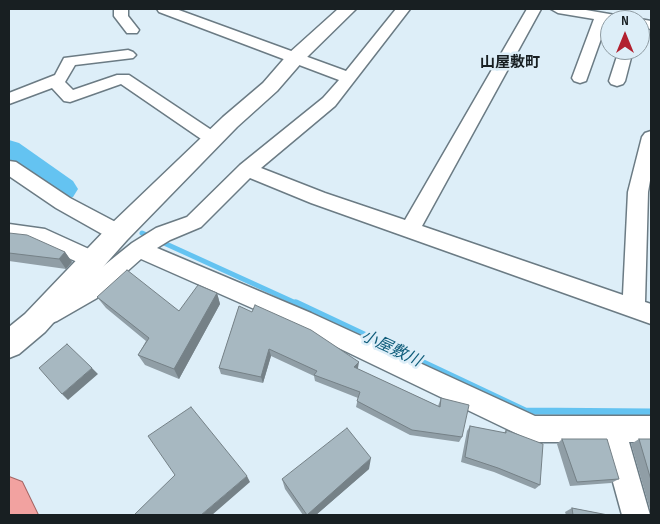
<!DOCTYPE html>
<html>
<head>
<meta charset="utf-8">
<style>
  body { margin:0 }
  #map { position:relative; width:660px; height:524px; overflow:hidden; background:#ddeef8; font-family:"Sofia Sans Condensed",sans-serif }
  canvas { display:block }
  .frame { position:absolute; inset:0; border:10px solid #181f22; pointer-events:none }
  .north { position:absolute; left:600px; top:10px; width:50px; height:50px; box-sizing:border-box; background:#ddeef8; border:1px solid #8e9ba2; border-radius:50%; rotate:0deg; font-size:14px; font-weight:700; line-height:20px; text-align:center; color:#181f22 }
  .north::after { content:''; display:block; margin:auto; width:18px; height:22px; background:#b2202f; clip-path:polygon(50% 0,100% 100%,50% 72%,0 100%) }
</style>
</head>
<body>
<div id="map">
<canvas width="660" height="524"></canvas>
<div class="frame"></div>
<div class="north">N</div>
</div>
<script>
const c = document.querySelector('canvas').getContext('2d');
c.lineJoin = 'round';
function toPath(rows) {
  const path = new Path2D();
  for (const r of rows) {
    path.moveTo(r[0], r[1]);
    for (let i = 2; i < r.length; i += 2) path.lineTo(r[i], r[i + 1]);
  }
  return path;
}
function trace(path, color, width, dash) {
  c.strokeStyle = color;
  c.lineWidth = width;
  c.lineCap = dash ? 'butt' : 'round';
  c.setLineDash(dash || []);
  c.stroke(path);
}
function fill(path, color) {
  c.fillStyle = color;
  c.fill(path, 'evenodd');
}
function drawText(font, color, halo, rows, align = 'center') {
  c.font = font + ' "Sofia Sans Condensed","Noto Sans JP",sans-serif';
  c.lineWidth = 5;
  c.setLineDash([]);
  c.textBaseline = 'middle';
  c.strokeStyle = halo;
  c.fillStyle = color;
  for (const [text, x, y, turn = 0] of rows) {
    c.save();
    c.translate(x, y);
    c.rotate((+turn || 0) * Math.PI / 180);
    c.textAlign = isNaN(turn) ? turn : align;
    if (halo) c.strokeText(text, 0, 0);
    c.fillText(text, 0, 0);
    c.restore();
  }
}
trace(toPath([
  [142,233,298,304]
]), '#64c3f1', 5);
trace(toPath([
  [296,303,525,411,651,412]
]), '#64c3f1', 7);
fill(toPath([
  [9,140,19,143,73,181,78,189,73,197,62,200,51,197,9,165,9,140]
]), '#64c3f1');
const minor = toPath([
  [114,9,128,9,128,16,139,30,137,33,127,33,114,16,114,9],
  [157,9,176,9,346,71,396,9,410,9,335,106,261,168,325,193,405,220,527,9,541,9,422,226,623,295,628,192,642,137,645,133,651,131,651,175,648,192,645,302,651,304,651,324,311,203,250,178,201,227,170,240,157,248,311,313,535,416,651,416,651,442,629,442,650,515,622,515,602,442,534,442,295,327,141,259,97,298,57,321,49,324,41,321,38,314,41,307,81,284,132,243,156,228,187,217,240,165,323,98,339,80,159,12,157,9],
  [551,9,580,9,621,16,628,20,610,20,610,22,607,22,586,81,580,83,574,81,572,78,594,19,558,13,551,9],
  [640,19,651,21,651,29,640,27,640,20,635,20,640,19],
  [128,50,133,52,136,55,133,58,75,65,65,82,73,90,117,75,129,75,219,135,222,139,219,143,213,145,207,143,121,84,70,102,64,101,52,88,9,104,9,93,55,75,64,58,128,50],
  [619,50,633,50,625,81,623,84,617,86,611,84,609,81,619,50],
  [9,161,16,162,70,198,125,227,128,233,125,239,118,241,111,239,56,208,9,176,9,161],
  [9,224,45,229,100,254,104,260,100,266,93,269,35,243,9,240,9,224]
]);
const tertiary = toPath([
  [338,9,356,9,303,61,277,91,237,127,127,240,45,332,19,354,9,358,9,327,25,314,109,226,223,117,263,83,289,53,338,9]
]);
const trunk = toPath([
  [9,477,22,482,38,515,9,515,9,477]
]);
trace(minor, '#6b7b84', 3);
trace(tertiary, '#6b7b84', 3);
trace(trunk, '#a36564', 2);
fill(minor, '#fff');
fill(tertiary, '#fff');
fill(trunk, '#f2a2a0');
fill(toPath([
  [9,233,65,252,72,262,66,269,9,261],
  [217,293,220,304,179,379,145,365,138,355,146,341,106,308,97,297,179,311],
  [239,306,358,368,358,369,438,406,441,398,462,437,459,442,410,435,356,407,358,398,315,381,314,376,271,356,263,383,221,374,219,368],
  [470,426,504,433,506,430,540,485,535,489,494,472,461,462,467,431],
  [562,439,619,479,611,483,570,486,557,444],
  [639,439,651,439,651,513,631,444],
  [369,469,316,515,303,515,285,489,282,479],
  [572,508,608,515,566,515,565,512]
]), '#909ea6');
fill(toPath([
  [65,252,72,262,66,269,59,259],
  [217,293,220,304,179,379,174,369],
  [269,349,271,356,263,383,261,377],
  [359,362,358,368,354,373,354,367],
  [92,368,98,374,68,400,62,394],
  [371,458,369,469,316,515,307,515],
  [247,476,250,482,212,515,201,515]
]), '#758187');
const building = toPath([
  [9,233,27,235,65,252,59,259,9,253,9,233],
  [127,270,179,311,198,285,217,293,174,369,138,355,149,338,97,297,127,270],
  [255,305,311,330,359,362,354,367,440,407,441,398,469,405,462,437,412,430,357,401,360,392,314,375,317,371,269,349,261,377,219,368,239,306,252,312,255,305],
  [67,344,92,368,62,394,39,368,67,344],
  [191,407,247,476,201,515,134,515,175,475,148,436,191,407],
  [470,426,506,433,506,430,543,444,540,485,498,468,465,457,470,426],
  [347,428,371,458,307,515,282,479,347,428],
  [562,439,607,439,619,479,577,482,562,439],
  [639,439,651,439,651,480,639,439],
  [572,508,608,515,573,515,572,508]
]);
fill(building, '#a7b8c1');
trace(building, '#758187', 1);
drawText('bold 15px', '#181f22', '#ddeef8', [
  ["山屋敷町",510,63]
]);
drawText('italic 16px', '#105d7b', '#ddeef8', [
  ["小屋敷川",391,349,25]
]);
</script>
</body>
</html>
